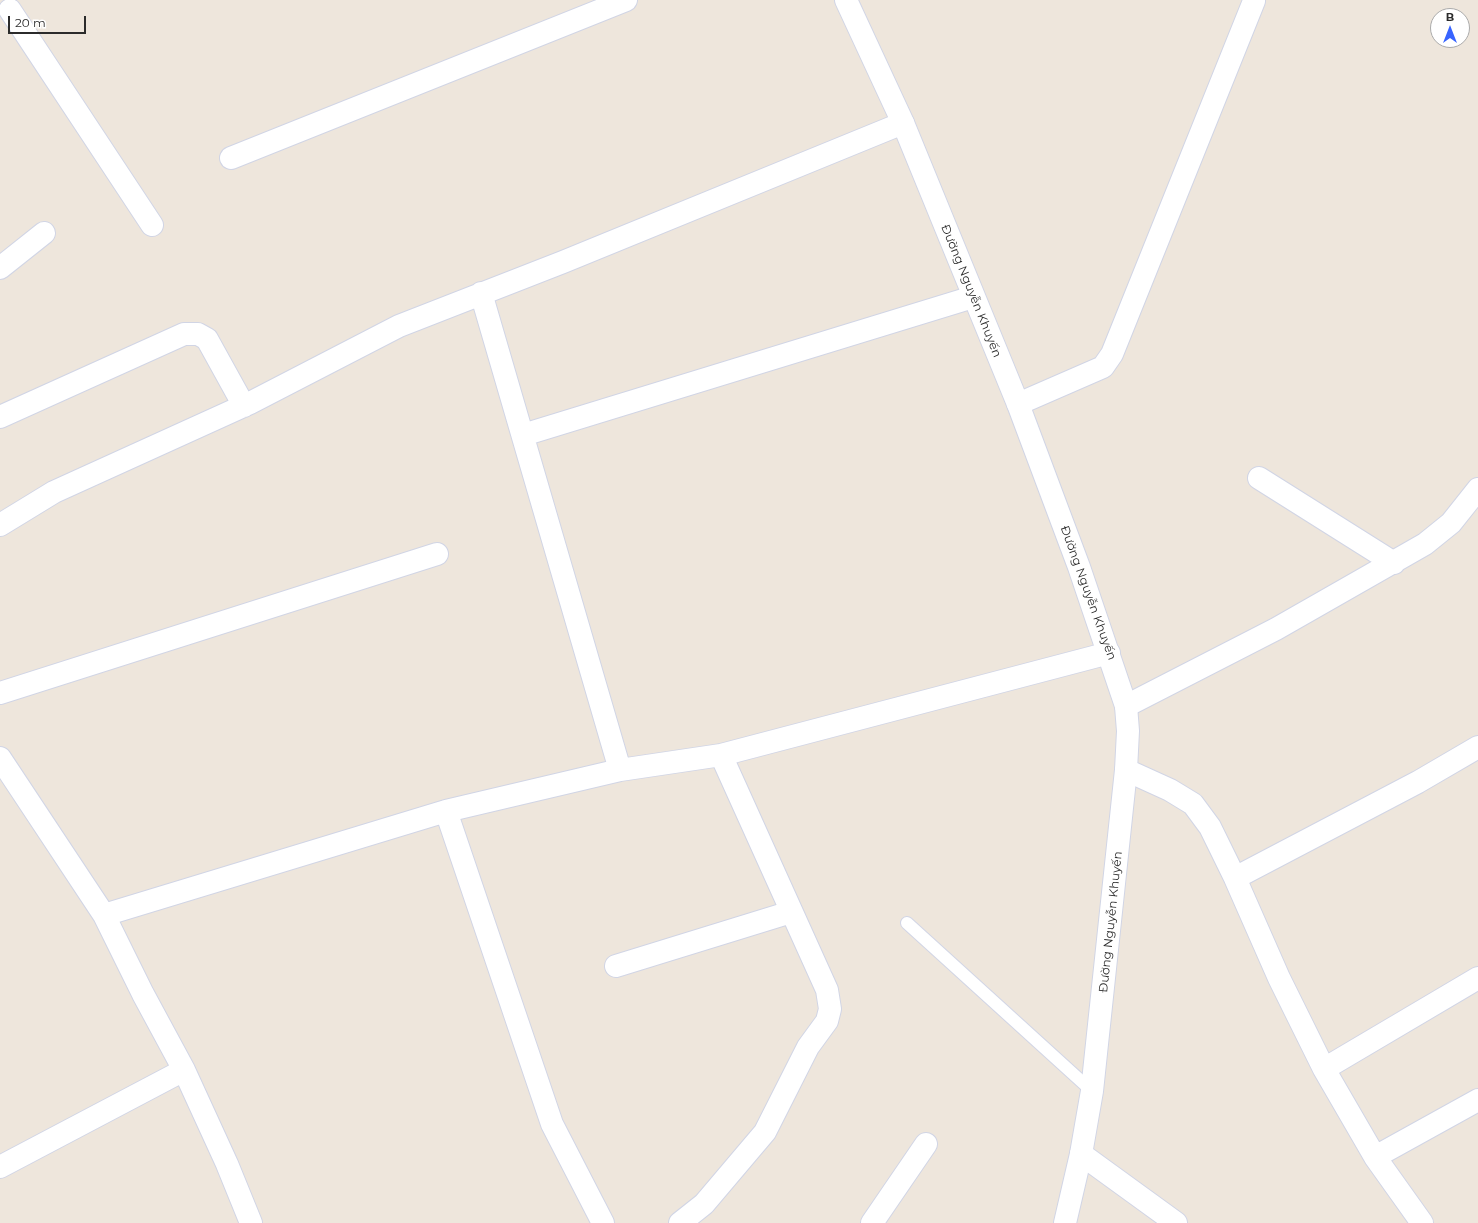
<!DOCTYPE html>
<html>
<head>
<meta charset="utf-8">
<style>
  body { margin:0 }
  #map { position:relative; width:1478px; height:1223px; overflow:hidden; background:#eee6dc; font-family:Montserrat,sans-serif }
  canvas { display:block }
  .north { position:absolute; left:1430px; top:8px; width:40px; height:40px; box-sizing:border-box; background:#fff; border:1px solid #aaa; border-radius:50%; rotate:0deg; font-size:11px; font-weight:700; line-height:16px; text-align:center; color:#2b2b2b }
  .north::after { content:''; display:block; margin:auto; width:14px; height:18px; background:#3864ff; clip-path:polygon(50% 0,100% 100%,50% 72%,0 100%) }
  .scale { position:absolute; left:8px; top:16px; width:78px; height:18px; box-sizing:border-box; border:2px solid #2b2b2b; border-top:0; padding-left:5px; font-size:12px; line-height:14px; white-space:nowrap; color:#2b2b2b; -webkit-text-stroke:3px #fff; paint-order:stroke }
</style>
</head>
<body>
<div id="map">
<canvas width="1478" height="1223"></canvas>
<div class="north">B</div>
<div class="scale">20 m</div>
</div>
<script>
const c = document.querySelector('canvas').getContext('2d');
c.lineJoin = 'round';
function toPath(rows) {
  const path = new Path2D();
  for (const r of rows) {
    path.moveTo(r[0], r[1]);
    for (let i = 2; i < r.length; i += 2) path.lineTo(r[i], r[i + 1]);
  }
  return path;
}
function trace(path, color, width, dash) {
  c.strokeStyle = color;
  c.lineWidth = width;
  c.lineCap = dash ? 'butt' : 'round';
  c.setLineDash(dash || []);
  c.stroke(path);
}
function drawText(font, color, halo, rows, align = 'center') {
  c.font = font + ' Montserrat,sans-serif';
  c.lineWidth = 3.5;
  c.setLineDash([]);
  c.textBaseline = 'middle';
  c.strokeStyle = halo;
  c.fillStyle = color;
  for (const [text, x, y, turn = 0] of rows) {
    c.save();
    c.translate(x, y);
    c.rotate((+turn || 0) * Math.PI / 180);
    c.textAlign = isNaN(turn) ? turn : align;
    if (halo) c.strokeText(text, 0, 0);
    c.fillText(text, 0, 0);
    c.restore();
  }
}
const service = toPath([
  [907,923,1092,1091]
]);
const minor = toPath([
  [10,10,152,225],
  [231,158,626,0],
  [0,268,44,233],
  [481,293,620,770],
  [1018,404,1103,367,1112,354,1254,1],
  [0,417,184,334,198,334,207,339,244,406],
  [523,435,973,297],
  [1259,478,1394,563],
  [0,525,54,492,250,403,399,326,563,262,903,123],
  [0,693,437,554],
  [1126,706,1276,629,1425,544,1451,523,1478,489],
  [0,758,104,915,143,994,184,1070,227,1164,251,1223],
  [1126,770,1170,790,1193,804,1210,827,1235,878,1279,978,1324,1069,1375,1157,1422,1223],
  [446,811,552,1124,603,1223],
  [1235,878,1418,782,1478,747],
  [104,915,446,811,620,770,721,755,1109,653],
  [616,966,791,912],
  [1324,1069,1478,978],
  [1081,1154,1176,1223],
  [1375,1157,1478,1100],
  [0,1167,184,1070],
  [680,1223,704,1204,765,1132,808,1047,827,1021,830,1009,827,990,721,755],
  [872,1223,926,1144]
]);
const tertiary = toPath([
  [846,0,903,123,1018,404,1079,567,1126,706,1128,731,1126,770,1092,1091,1081,1154,1065,1223]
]);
trace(service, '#d1d5e5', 14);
trace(minor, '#d1d5e5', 24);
trace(tertiary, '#d1d5e5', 24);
trace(service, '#fff', 12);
trace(minor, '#fff', 22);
trace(tertiary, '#fff', 22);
drawText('12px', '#2b2b2b', '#fff', [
  ["Đường Nguyễn Khuyến",971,291,68],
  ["Đường Nguyễn Khuyến",1088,593,70],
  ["Đường Nguyễn Khuyến",1111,922,-84]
]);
</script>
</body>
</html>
